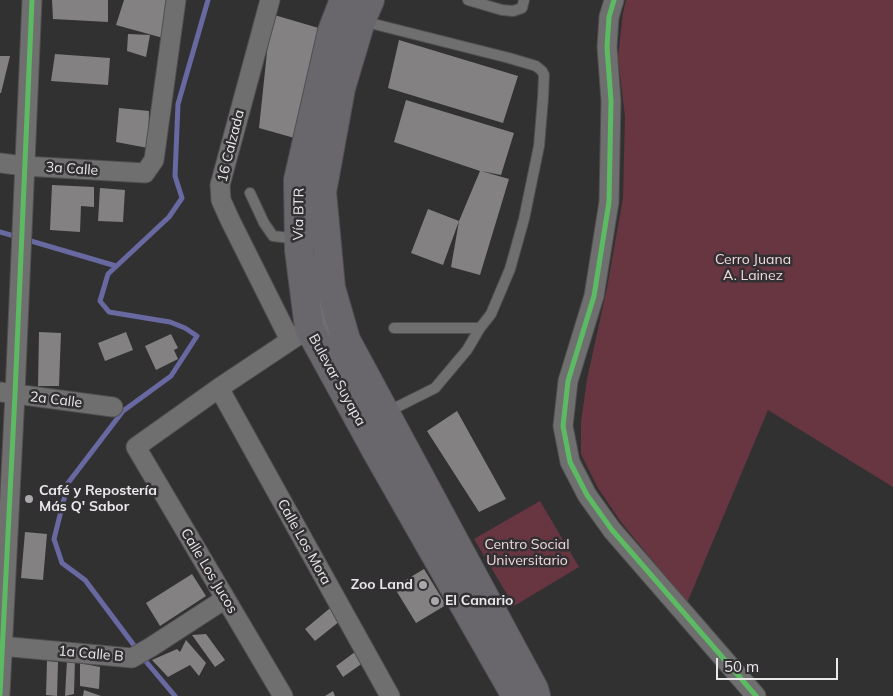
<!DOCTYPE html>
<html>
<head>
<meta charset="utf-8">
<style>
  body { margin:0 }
  #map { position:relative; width:893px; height:696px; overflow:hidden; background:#323132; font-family:Mulish,sans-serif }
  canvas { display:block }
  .scale { position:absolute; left:716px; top:658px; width:122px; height:22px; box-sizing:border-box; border:2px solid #eae8ea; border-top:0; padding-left:6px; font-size:15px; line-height:18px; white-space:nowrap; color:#eae8ea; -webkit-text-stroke:4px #333033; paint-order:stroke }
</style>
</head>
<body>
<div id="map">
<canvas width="893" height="696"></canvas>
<div class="scale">50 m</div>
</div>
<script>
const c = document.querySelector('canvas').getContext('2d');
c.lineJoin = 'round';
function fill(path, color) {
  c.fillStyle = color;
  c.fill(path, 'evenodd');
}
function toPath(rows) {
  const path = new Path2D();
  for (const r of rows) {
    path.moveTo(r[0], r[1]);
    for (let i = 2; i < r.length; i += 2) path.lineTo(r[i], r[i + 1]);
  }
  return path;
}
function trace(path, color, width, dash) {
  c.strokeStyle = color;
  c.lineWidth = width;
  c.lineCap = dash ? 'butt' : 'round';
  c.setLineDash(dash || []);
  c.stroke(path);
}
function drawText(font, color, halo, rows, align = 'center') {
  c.font = font + ' Mulish,sans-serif';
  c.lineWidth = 5;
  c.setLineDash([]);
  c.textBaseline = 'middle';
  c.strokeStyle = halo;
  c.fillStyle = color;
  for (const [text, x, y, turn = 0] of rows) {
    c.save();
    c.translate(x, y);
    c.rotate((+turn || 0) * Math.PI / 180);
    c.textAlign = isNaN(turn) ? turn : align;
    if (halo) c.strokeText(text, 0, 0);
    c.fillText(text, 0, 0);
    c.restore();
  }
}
fill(toPath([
  [626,0,893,0,893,487,768,410,687,603,621,522,598,488,581,454,581,422,587,379,607,288,623,198,625,117,618,57,623,13],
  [540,501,579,567,514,606,474,539]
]), '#673641');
trace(toPath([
  [0,232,116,266],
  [175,696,148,664,85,580,62,563,54,539,68,483,123,411,171,376,197,336,185,328,170,322,109,312,100,301,108,274,169,217,182,198,175,176,178,104,208,0]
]), '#6969a2', 5);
fill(toPath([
  [52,0,108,0,108,22,53,19],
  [124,0,167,0,163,38,116,25],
  [271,14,322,29,298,139,259,128],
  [128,34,150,35,146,57,127,51],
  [399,40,518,76,503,123,388,88],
  [55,54,110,58,108,85,51,81],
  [0,56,10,56,1,93,0,93],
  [406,100,514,133,501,175,481,171,509,179,480,275,451,267,459,221,443,265,411,253,428,209,459,221,480,171,394,142],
  [119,108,149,111,148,148,116,142],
  [52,185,94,187,94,207,81,206,80,232,50,230],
  [100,188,125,190,123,222,98,221],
  [39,332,61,333,59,386,38,386],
  [126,332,133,350,105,361,98,343],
  [171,334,178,348,174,350,178,359,156,370,145,346],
  [457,411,506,499,479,512,427,431],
  [25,532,47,534,43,580,21,578],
  [424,569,446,605,416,623,394,587],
  [192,574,206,596,160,626,146,603],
  [335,604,340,621,315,641,305,629],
  [206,634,225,660,215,667,192,635],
  [186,640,206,663,199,676,190,665,168,677,152,660,177,649,180,652],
  [359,649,367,660,343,677,336,666],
  [67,660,75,660,74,694,65,696],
  [47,661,58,662,57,696,46,695],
  [80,663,100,667,99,689,80,686],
  [84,690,101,696,83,696],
  [333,691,335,696,325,696]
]), '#838182');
const service = toPath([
  [468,0,502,10,513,11,522,8,524,0],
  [362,21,509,58,536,66,542,71,544,75,543,98,539,146,524,219,510,269,491,314,480,328,467,350,435,388,387,412],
  [250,193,264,223,273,236,298,239],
  [319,302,320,312,335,350],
  [394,328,480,328]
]);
const minor = toPath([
  [270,0,220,185,221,200,230,220,290,340],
  [614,0,609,17,607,47,611,101,609,202,594,296,568,381,563,426,570,462,587,495,612,530,756,696],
  [0,163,24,166,145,173,154,160,176,0],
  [219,388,390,696],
  [0,392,113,407],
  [0,646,132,658,151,647,225,599],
  [0,694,15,394,32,0],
  [283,696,136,447,219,388,309,328]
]);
const primary = toPath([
  [344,0,332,31,298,180,299,250,309,328,378,454,516,696],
  [370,0,361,21,341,88,322,192,331,288,346,340,534,689,536,696]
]);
trace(service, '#504f50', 12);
trace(minor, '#504f50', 21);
trace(primary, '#504f50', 30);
trace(service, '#706f70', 10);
trace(minor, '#706f70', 19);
trace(primary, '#69676c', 28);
trace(toPath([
  [614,0,609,17,607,47,611,101,609,202,594,296,568,381,563,426,570,462,587,495,612,530,756,696],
  [0,694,15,394,32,0]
]), '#5cba63', 5);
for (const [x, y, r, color] of [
  [29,499,5,"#aaa8aa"],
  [423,585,5,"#aaa8aa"],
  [435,601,5,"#aaa8aa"]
]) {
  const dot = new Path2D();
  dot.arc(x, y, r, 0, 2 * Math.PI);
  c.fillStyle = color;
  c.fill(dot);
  trace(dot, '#333033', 2);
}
drawText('14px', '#eae8ea', '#333033', [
  ["16 Calzada",231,146,-76],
  ["3a Calle",72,169,4],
  ["Vía BTR",299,214,-89],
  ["Bulevar Suyapa",337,380,61],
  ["2a Calle",56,400,7],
  ["Calle Los Mora",304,542,61],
  ["Calle Los Jucos",209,571,59],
  ["1a Calle B",91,654,5]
]);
drawText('14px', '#f1dade', '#333033', [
  ["Cerro Juana",753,260],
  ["A. Lainez",753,276],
  ["Centro Social",527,545],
  ["Universitario",527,561]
]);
drawText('bold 14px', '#eae8ea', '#333033', [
  ["Café y Repostería",39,491],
  ["Más Q' Sabor",39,507],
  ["Zoo Land",413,585,"right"],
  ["El Canario",445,601]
], 'left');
</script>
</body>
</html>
